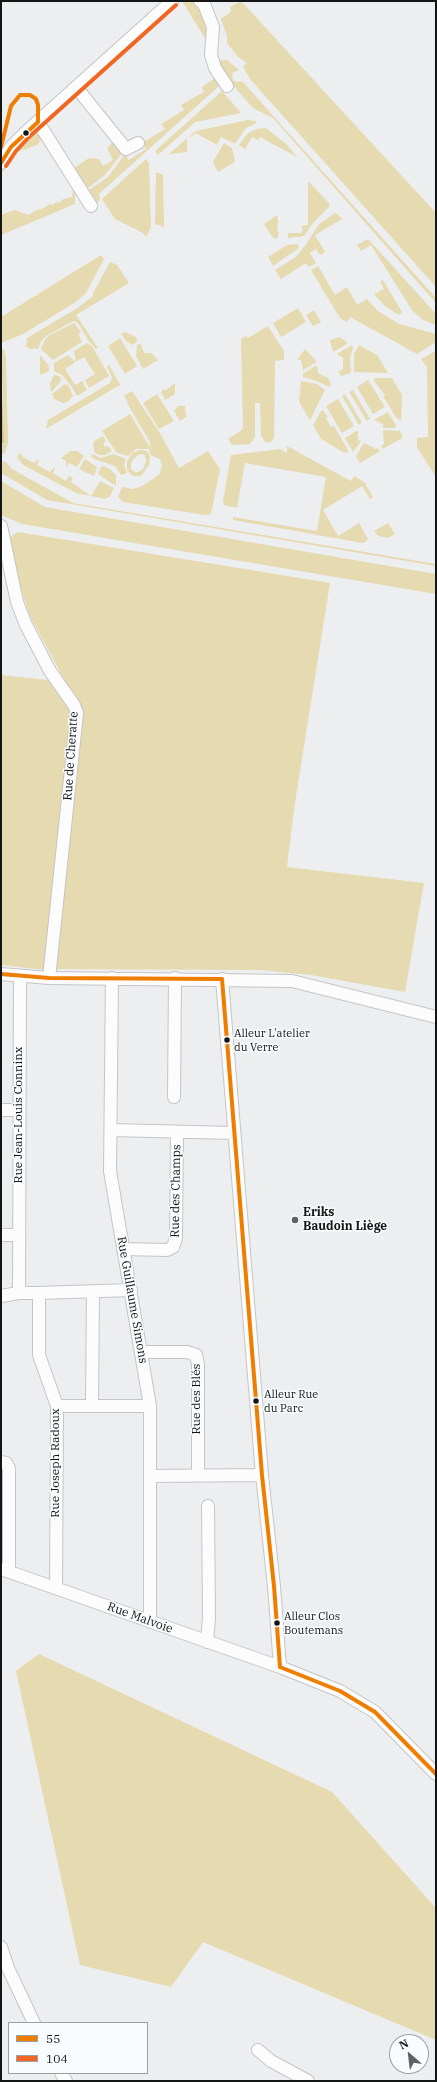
<!DOCTYPE html>
<html>
<head>
<meta charset="utf-8">
<style>
  body { margin:0 }
  #map { position:relative; width:437px; height:2082px; overflow:hidden; background:#edeef0; font-family:"IBM Plex Serif",serif }
  canvas { display:block }
  .frame { position:absolute; inset:0; border:2px solid #141515; pointer-events:none }
  .legend { position:absolute; left:8px; top:2022px; width:140px; height:52px; box-sizing:border-box; background:#f9fcfe; border:1px solid #9da0a1; margin:0; padding:5px 7px; list-style:none; font-size:12px; color:#141515 }
  .legend li { display:flex; align-items:center; gap:8px; height:20px }
  .legend b { width:20px; border:1px solid #9da0a1 }
  .north { position:absolute; left:389px; top:2034px; width:40px; height:40px; box-sizing:border-box; background:#f9fcfe; border:1px solid #9da0a1; border-radius:50%; rotate:332deg; font-size:11px; font-weight:700; line-height:16px; text-align:center; color:#141515 }
  .north::after { content:''; display:block; margin:auto; width:14px; height:18px; background:#606162; clip-path:polygon(50% 0,100% 100%,50% 72%,0 100%) }
</style>
</head>
<body>
<div id="map">
<canvas width="437" height="2082"></canvas>
<div class="frame"></div>
<ul class="legend">
<li><b style="height:5px;background:#ef7d00"></b>55</li>
<li><b style="height:5px;background:#f26522"></b>104</li>
</ul>
<div class="north">N</div>
</div>
<script>
const c = document.querySelector('canvas').getContext('2d');
c.lineJoin = 'round';
function fill(path, color) {
  c.fillStyle = color;
  c.fill(path, 'evenodd');
}
function toPath(rows) {
  const path = new Path2D();
  for (const r of rows) {
    path.moveTo(r[0], r[1]);
    for (let i = 2; i < r.length; i += 2) path.lineTo(r[i], r[i + 1]);
  }
  return path;
}
function trace(path, color, width, dash) {
  c.strokeStyle = color;
  c.lineWidth = width;
  c.lineCap = dash ? 'butt' : 'round';
  c.setLineDash(dash || []);
  c.stroke(path);
}
function drawText(font, color, halo, rows, align = 'center') {
  c.font = font + ' "IBM Plex Serif",serif';
  c.lineWidth = 3;
  c.setLineDash([]);
  c.textBaseline = 'middle';
  c.strokeStyle = halo;
  c.fillStyle = color;
  for (const [text, x, y, turn = 0] of rows) {
    c.save();
    c.translate(x, y);
    c.rotate((+turn || 0) * Math.PI / 180);
    c.textAlign = isNaN(turn) ? turn : align;
    if (halo) c.strokeText(text, 0, 0);
    c.fillText(text, 0, 0);
    c.restore();
  }
}
fill(toPath([
  [182,1,194,1,198,4,208,28,208,43],
  [241,1,436,213,436,287,250,79,243,67,247,63,238,57,227,43,227,36,221,19,231,12,230,7],
  [227,60,239,70,232,73,233,80,237,82,242,81,436,298,436,303,273,118,253,108,231,83,218,61],
  [215,78,224,89,223,90,219,86,99,194,100,200,96,203,89,190,108,177,125,154,129,160,146,149,142,143,165,129,161,124,184,110,181,105,204,92,202,87],
  [222,91,241,113,195,122,158,155,155,151],
  [248,120,256,121,256,123,246,128,235,144,221,137,217,145,196,133,187,139,187,152,169,154,196,131],
  [266,128,286,144,297,157,260,137,258,140,252,137,245,149,239,145,248,133,256,129],
  [39,133,43,137,37,145,17,152,1,174,3,166,10,155,31,134],
  [114,141,123,152,105,175,88,188,74,168,89,158,99,159,103,166,113,160,107,148],
  [224,143,232,148,235,162,218,172,213,162],
  [146,159,149,163,151,227,146,237,143,233,115,219,102,199],
  [156,172,163,175,164,227,155,224],
  [308,181,329,203,329,207,313,223,304,236,288,238,288,233,302,233,302,226,308,225],
  [73,190,75,190,75,204,1,235,1,215,15,210,28,215,39,209,42,209,50,204,54,205,54,203,61,202,61,200,72,197],
  [335,213,337,214,342,219,315,235,325,252,320,255,316,249,310,253,316,263,309,267,306,263,281,279,275,270,296,257,307,243,319,224],
  [277,215,278,221,277,231,279,232,277,239,273,238,264,224],
  [366,240,369,240,436,314,436,325,423,320,412,310,371,245,361,251,357,245],
  [297,244,299,247,296,250,273,266,268,257,287,245],
  [101,255,104,259,86,293,76,302,23,334,1,343,1,317],
  [110,262,117,265,129,283,76,315,98,348,96,349,88,340,78,323,74,321,46,336,41,341,38,349,35,349,35,344,34,349,30,349,26,346,27,338,79,307,93,296,93,293],
  [318,266,335,295,347,287,357,305,367,299,378,311,399,324,436,334,436,342,417,354,350,317,347,322,340,318,311,270],
  [383,280,402,312,399,315,385,306,374,294,384,289,380,282],
  [298,308,306,322,281,337,273,323],
  [314,310,321,322,313,326,306,315],
  [74,323,81,332,78,334,82,342,53,360,41,349,44,341,48,336],
  [268,326,284,351,284,360,275,361,274,437,272,441,266,443,261,436,260,403,255,403,255,437,250,444,232,445,228,439,243,429,241,339,246,336,248,338],
  [125,332,136,337,137,342,135,343,132,345,126,341,121,334],
  [339,337,346,341,347,344,333,352,330,340],
  [120,338,137,366,125,374,108,346],
  [87,343,92,346,109,376,89,388,85,380,95,374,84,357,77,361,65,369,75,385,82,381,87,390,77,396,72,387,62,375,54,371,54,363,68,355,76,362,74,351],
  [141,344,144,353,151,353,158,360,143,369,136,356,137,345],
  [352,345,353,347,350,358,351,373,341,376,338,372,343,369,343,358,337,354],
  [359,345,377,355,388,373,354,372,354,354],
  [1,348,4,350,6,357,8,442,5,453,1,455,1,443,4,443],
  [305,349,317,362,303,370,301,360,297,360],
  [436,351,436,477,417,447,417,438,428,437,427,367,421,359],
  [40,355,49,366,49,371,43,374,40,374],
  [109,365,121,386,118,386,46,429,48,420,110,383,112,377,107,367],
  [317,365,318,373,328,378,331,384,329,387,317,381,303,377,303,374],
  [54,375,60,376,61,381,51,392,50,383],
  [375,378,392,378,402,395,401,420,397,419,383,396,385,395,374,381],
  [368,380,385,407,373,414,357,387],
  [301,381,317,384,325,390,310,420,299,402],
  [175,383,175,394,165,400,161,392,164,389,165,391],
  [65,384,69,386,73,396,67,402,63,403,54,399,52,394],
  [353,390,370,419,367,421,349,392],
  [132,391,160,433,179,468,208,451,220,469,211,514,205,515,123,502,118,497,122,487,132,489,140,487,156,477,160,473,162,465,160,459,152,456,149,451,150,442,127,403,128,402,124,396],
  [157,394,174,421,159,429,143,403],
  [345,394,362,423,359,425,342,396],
  [338,399,354,426,342,433,326,406],
  [178,406,185,406,186,417,180,421,174,411],
  [321,411,323,410,325,413,328,417,326,418,331,427,334,426,348,450,347,453,343,452,321,439,313,425],
  [388,412,396,425,395,428,383,428,383,424,374,420],
  [130,414,148,444,149,449,136,449,128,456,117,453,102,431],
  [358,430,358,440,361,441,353,452,345,438],
  [383,430,400,431,402,435,402,438,383,449,381,446,384,444],
  [103,436,106,442,103,443,105,447,108,446,112,451,105,455,99,455,95,453,93,445,94,441],
  [364,443,376,449,378,448,380,451,360,463,356,456],
  [287,446,351,481,354,476,364,482,373,497,370,499,362,486,323,510,338,536,359,523,368,539,366,541,363,543,233,520,233,517,317,531,326,477,245,463,237,508,224,505,223,501,231,455,281,449,287,453],
  [140,450,147,451,150,456,149,465,141,476,133,476,127,470,127,462,132,453],
  [140,454,145,455,146,461,143,469,136,473,131,469,131,463,134,458],
  [70,451,77,451,84,456,77,467,69,463,66,467,66,461,61,458],
  [21,453,23,457,34,463,39,459,37,465,50,472,54,467,55,468,53,473,66,481,69,476,73,478,71,482,91,496,100,481,114,488,110,496,106,499,76,493,23,465,17,457,19,454],
  [93,454,100,458,114,454,126,459,124,465,127,473,121,475,115,466,94,459,91,456],
  [85,459,97,467,94,476,79,469],
  [1,461,6,462,12,469,73,503,436,564,436,566,47,500,1,473],
  [104,466,111,470,116,475,116,486,98,474,101,467],
  [1,481,45,507,436,574,436,594,22,524,1,515],
  [388,523,395,534,388,538,378,536,374,531],
  [18,532,330,583,294,809,287,867,424,883,405,992,311,975,259,970,54,969,81,711,30,616,20,586,10,537],
  [1,675,48,680,71,707,46,970,1,965],
  [39,1654,332,1792,436,1908,436,2040,203,1942,171,1987,80,1965,16,1671]
]), '#e5dab0');
fill(toPath([
  [1,364,4,443,1,443]
]), '#d5c177');
const minor = toPath([
  [200,1,204,4,213,27,211,55,215,68,227,86],
  [76,87,126,149,138,143],
  [38,122,91,206],
  [1,163,11,147,25,133,172,1],
  [1,526,17,602,26,625,50,671,74,705,77,713,49,978],
  [1,974,49,978,292,981,436,1017],
  [112,978,110,1171,150,1406,150,1622],
  [222,979,262,1475,274,1586,280,1667],
  [174,1097,175,978],
  [1,1110,19,1110],
  [111,1130,234,1133],
  [1,1235,19,1235],
  [123,1249,167,1250,173,1247,176,1238,177,1132],
  [19,1293,20,976],
  [39,1293,131,1290],
  [1,1296,19,1293,39,1293,39,1355,57,1406,56,1588],
  [141,1352,187,1352,196,1355,198,1364,198,1475],
  [57,1406,150,1406],
  [92,1406,93,1292],
  [1,1462,6,1463,9,1468,9,1571],
  [150,1476,262,1475],
  [1,1569,280,1667,340,1691,375,1712,436,1774],
  [207,1642,209,1617,208,1506],
  [1,1947,8,1968,34,2023],
  [258,2050,271,2061,308,2081],
  [61,2073,66,2081]
]);
trace(minor, '#c5c5c7', 14);
trace(minor, '#fcfcfd', 12);
trace(toPath([
  [1,147,11,106,20,95,30,95,36,99,38,105,38,122,11,147,1,163],
  [1,974,49,978,222,979],
  [222,979,262,1475,274,1586,280,1667],
  [280,1667,340,1691,375,1712,436,1774]
]), '#ef7d00', 4);
trace(toPath([
  [6,166,16,151,29,137,176,5]
]), '#f26522', 4);
for (const [x, y, r, color] of [
  [26,133,3.5,"#141515"],
  [227,1040,3.5,"#141515"],
  [295,1220,4,"#606162"],
  [256,1401,3.5,"#141515"],
  [277,1623,3.5,"#141515"]
]) {
  const dot = new Path2D();
  dot.arc(x, y, r, 0, 2 * Math.PI);
  c.fillStyle = color;
  c.fill(dot);
  trace(dot, '#f9fcfe', 1.5);
}
drawText('11px', '#141515', '#f9fcfe', [
  ["Alleur L'atelier",234,1034],
  ["du Verre",234,1048],
  ["Alleur Rue",264,1395],
  ["du Parc",264,1409],
  ["Alleur Clos",284,1617],
  ["Boutemans",284,1631]
], 'left');
drawText('12px', '#141515', '#f9fcfe', [
  ["Rue de Cheratte",71,756,-86],
  ["Rue Jean-Louis Conninx",19,1115,-90],
  ["Rue des Champs",176,1191,-89],
  ["Rue Guillaume Simons",132,1300,80],
  ["Rue des Blés",197,1399,-90],
  ["Rue Joseph Radoux",56,1463,-90],
  ["Rue Malvoie",140,1618,20]
]);
drawText('bold 12px', '#141515', '#f9fcfe', [
  ["Eriks",303,1213],
  ["Baudoin Liège",303,1227]
], 'left');
</script>
</body>
</html>
